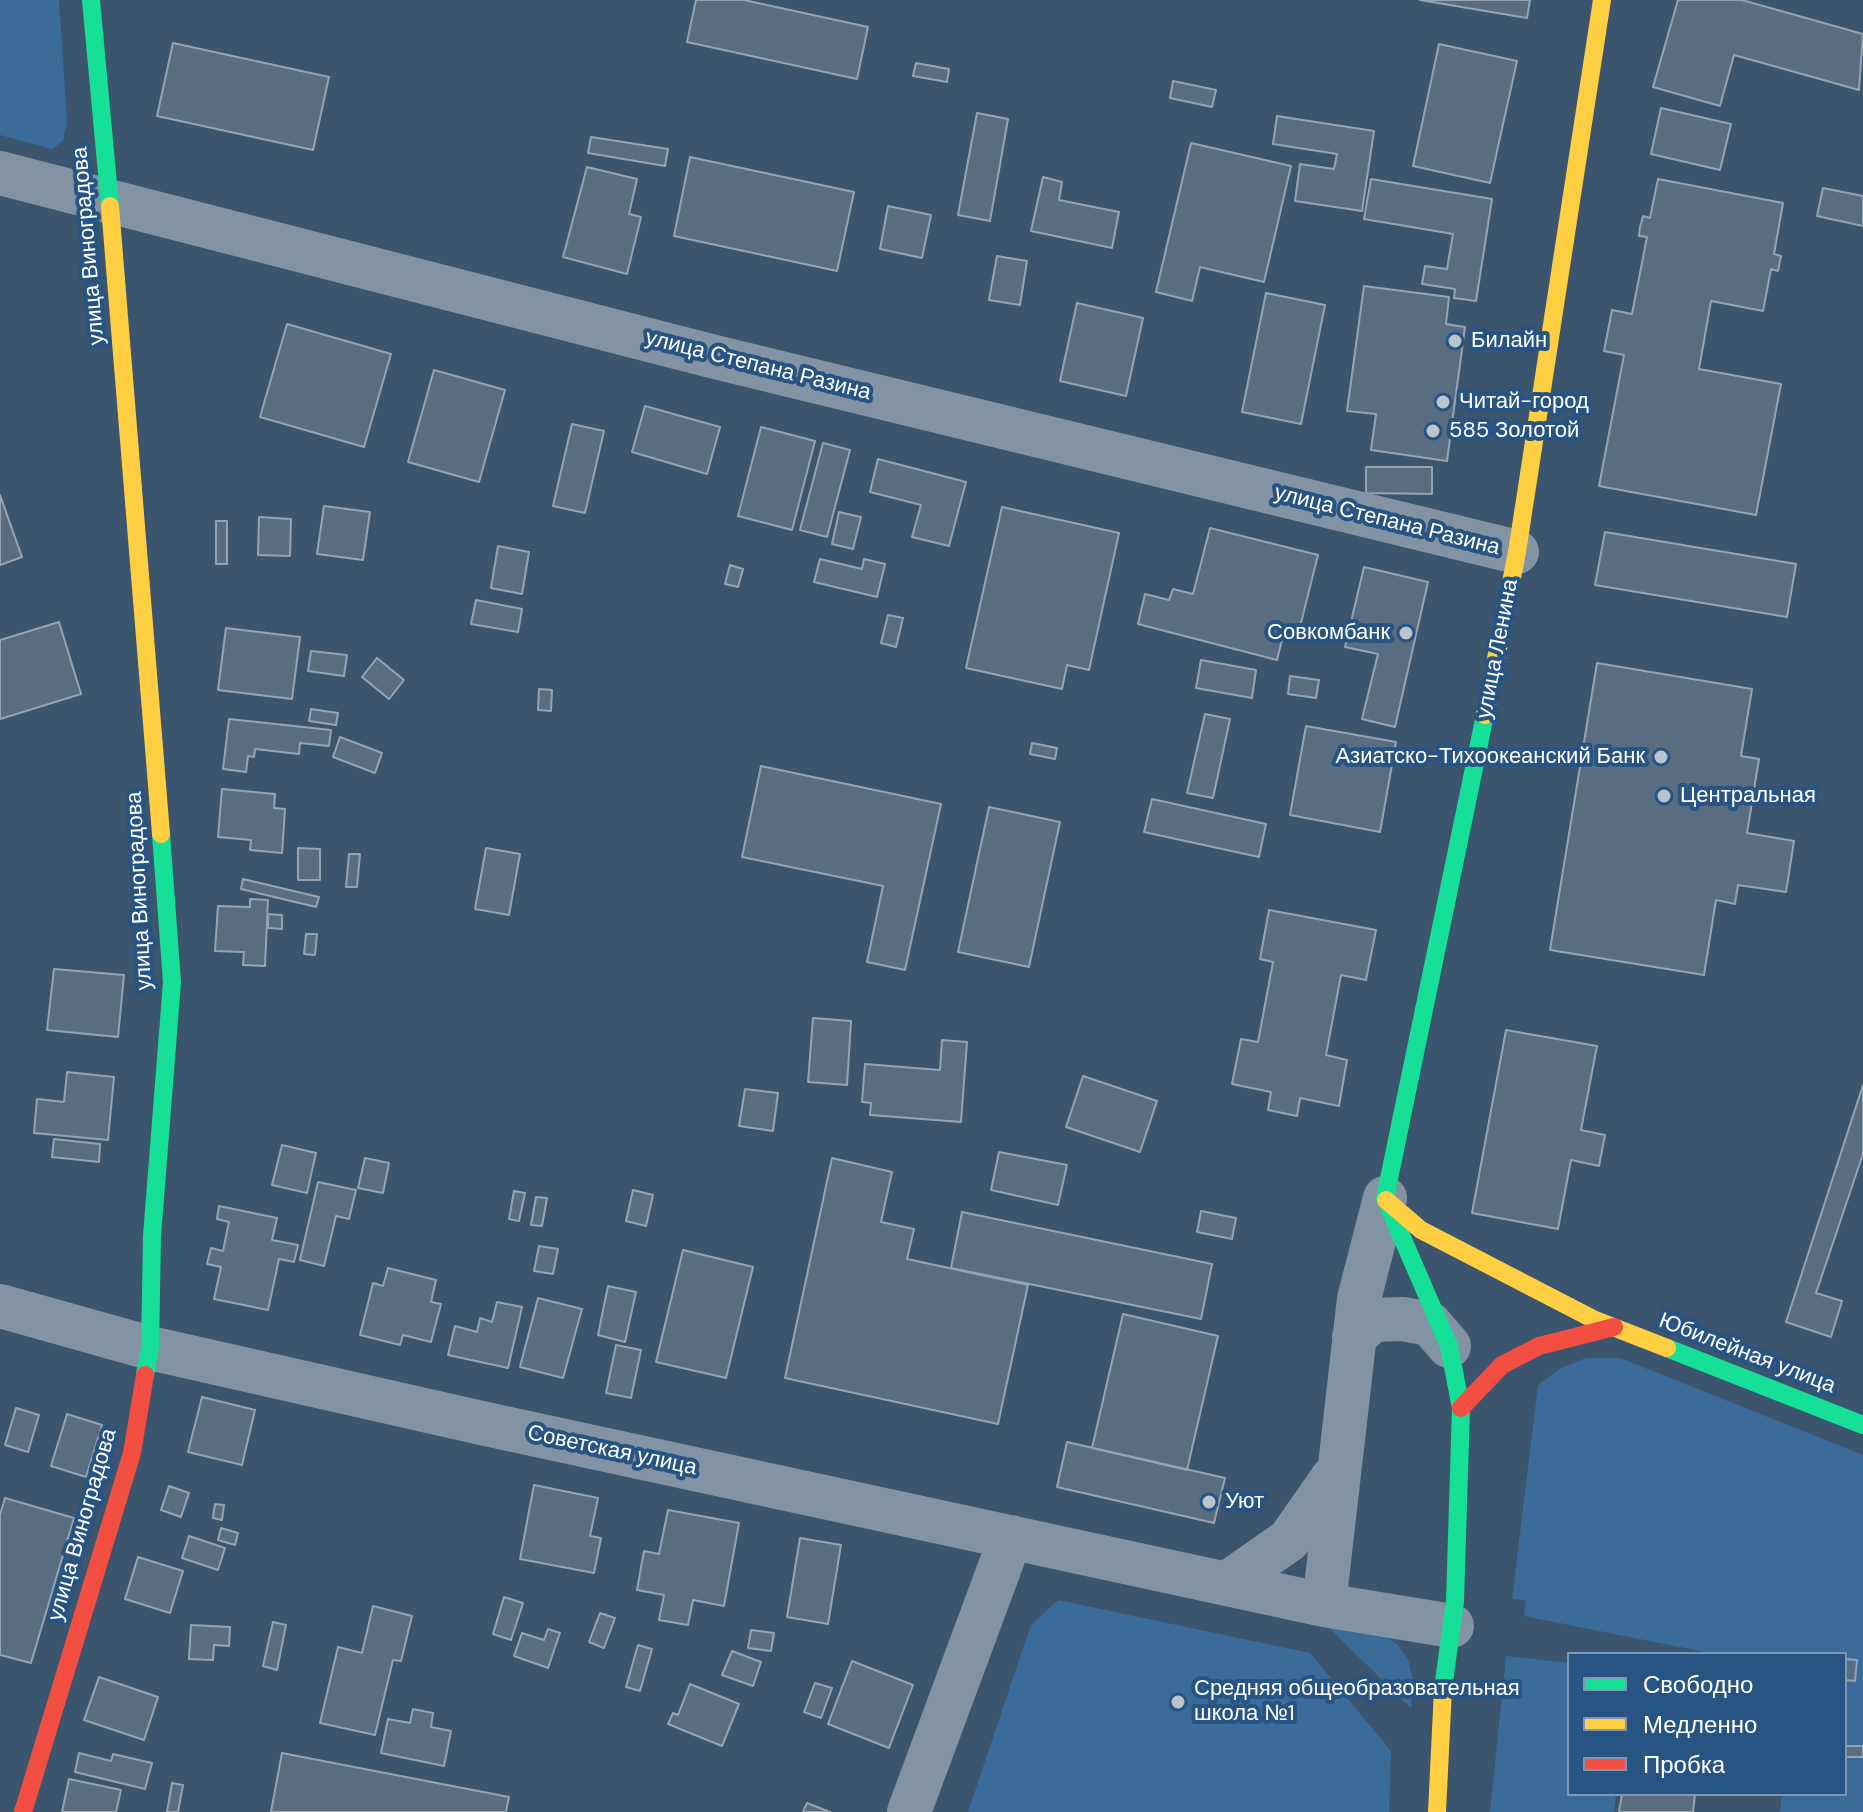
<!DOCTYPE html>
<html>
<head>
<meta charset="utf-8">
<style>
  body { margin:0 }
  #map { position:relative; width:1863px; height:1812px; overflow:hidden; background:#3c556e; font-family:"DM Sans",sans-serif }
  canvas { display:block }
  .legend { position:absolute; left:1567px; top:1652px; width:280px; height:144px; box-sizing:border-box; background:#275483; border:2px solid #7d98b5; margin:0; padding:10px 14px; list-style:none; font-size:24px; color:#fff }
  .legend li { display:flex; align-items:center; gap:16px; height:40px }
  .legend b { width:40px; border:2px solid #7d98b5 }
</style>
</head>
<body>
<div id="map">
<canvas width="1863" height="1812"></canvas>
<ul class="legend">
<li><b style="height:10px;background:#16e098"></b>Свободно</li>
<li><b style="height:10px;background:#ffcf43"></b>Медленно</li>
<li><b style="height:10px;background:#f24e42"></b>Пробка</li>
</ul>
</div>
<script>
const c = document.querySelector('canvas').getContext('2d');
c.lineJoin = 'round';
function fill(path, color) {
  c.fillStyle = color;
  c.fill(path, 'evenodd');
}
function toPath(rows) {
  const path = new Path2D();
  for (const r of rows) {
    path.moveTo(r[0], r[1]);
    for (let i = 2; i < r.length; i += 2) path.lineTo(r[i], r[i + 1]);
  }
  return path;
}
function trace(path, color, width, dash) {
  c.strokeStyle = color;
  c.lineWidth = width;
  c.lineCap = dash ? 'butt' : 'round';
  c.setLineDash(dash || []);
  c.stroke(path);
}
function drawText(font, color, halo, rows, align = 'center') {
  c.font = font + ' "DM Sans",sans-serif';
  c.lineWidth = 8;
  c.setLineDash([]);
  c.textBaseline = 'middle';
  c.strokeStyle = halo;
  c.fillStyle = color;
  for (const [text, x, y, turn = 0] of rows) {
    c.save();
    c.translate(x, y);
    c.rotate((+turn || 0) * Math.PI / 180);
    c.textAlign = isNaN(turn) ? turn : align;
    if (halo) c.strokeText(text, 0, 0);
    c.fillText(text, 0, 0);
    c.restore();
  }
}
fill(toPath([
  [0,0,59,0,67,123,63,141,52,149,0,135],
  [1586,1358,1620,1358,1863,1455,1863,1746,1847,1746,1846,1756,1863,1757,1863,1812,1780,1812,1782,1794,1845,1794,1845,1680,1855,1680,1856,1660,1845,1659,1845,1654,1715,1654,1524,1616,1526,1600,1512,1599,1538,1385,1561,1368],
  [1058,1600,1310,1653,1391,1751,1389,1812,968,1812,1031,1625],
  [1318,1617,1385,1636,1397,1644,1408,1659,1412,1676,1411,1708],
  [1506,1656,1569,1663,1569,1794,1616,1794,1614,1812,1490,1812]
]), '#3b6b99');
const building = toPath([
  [696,0,744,0,868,27,857,79,687,42,696,0],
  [1420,0,1530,0,1527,18,1420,0],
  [1678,0,1742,0,1863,34,1859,90,1734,55,1720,106,1653,87,1678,0],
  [173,43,329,77,313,150,157,116,173,43],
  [1439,44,1517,61,1490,183,1413,166,1439,44],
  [916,63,949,69,947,82,913,76,916,63],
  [1173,81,1216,90,1212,107,1170,98,1173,81],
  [1661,108,1731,124,1720,170,1651,154,1661,108],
  [977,113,1008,119,990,221,958,215,977,113],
  [1277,116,1374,131,1362,211,1295,201,1300,164,1334,169,1337,154,1273,144,1277,116],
  [591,137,668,149,665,166,588,153,591,137],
  [1191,143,1291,166,1264,282,1200,267,1192,301,1156,292,1191,143],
  [690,157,854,192,837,271,674,236,690,157],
  [587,167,637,179,629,214,641,217,627,274,563,257,587,167],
  [1043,177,1062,182,1059,200,1119,212,1112,248,1031,231,1043,177],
  [1371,179,1492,199,1476,301,1454,298,1455,289,1422,284,1425,266,1447,269,1453,234,1364,219,1371,179],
  [1658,179,1783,203,1774,254,1781,256,1778,271,1771,269,1763,311,1711,301,1699,369,1781,384,1756,515,1599,486,1624,355,1604,351,1612,310,1632,314,1647,237,1639,236,1640,227,1643,216,1650,218,1658,179],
  [1823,188,1863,196,1863,226,1817,216,1823,188],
  [888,206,931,215,922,258,880,249,888,206],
  [997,256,1027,261,1020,305,989,300,997,256],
  [1364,286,1449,297,1446,324,1465,327,1447,461,1371,450,1376,414,1347,411,1364,286],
  [1266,293,1325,305,1301,424,1242,412,1266,293],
  [1077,303,1143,318,1126,396,1060,381,1077,303],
  [287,324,391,354,364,447,260,417,287,324],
  [434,370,505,390,479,482,408,462,434,370],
  [645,406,720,427,707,474,632,452,645,406],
  [572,424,604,431,585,513,553,506,572,424],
  [761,427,815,441,792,530,738,516,761,427],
  [823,443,850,450,827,537,800,530,823,443],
  [878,459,966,482,949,546,912,537,921,505,870,492,878,459],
  [1366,467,1432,467,1432,494,1366,493,1366,467],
  [0,495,22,557,0,565,0,495],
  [324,506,370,512,363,560,317,554,324,506],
  [1002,507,1119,533,1089,670,1067,665,1062,689,966,668,1002,507],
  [839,512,861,517,853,549,832,544,839,512],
  [259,517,291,519,290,556,258,555,259,517],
  [216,521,227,521,227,564,216,564,216,521],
  [1210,528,1318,555,1298,635,1284,632,1277,660,1138,624,1145,594,1169,600,1173,589,1193,594,1210,528],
  [1605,532,1796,564,1787,617,1595,585,1605,532],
  [498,546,529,552,522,594,491,588,498,546],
  [820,559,862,569,864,559,885,564,877,597,814,582,820,559],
  [730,565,743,569,738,587,725,584,730,565],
  [1364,567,1428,582,1395,727,1362,719,1378,654,1345,647,1364,567],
  [476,600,522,609,518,632,471,624,476,600],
  [888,615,903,618,896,647,881,643,888,615],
  [59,622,81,694,0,719,0,640,59,622],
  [226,628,300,637,292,699,218,690,226,628],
  [311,651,347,655,344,676,308,671,311,651],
  [377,658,404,680,389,699,362,677,377,658],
  [1201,660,1256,670,1252,698,1196,688,1201,660],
  [1597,663,1752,689,1741,756,1759,759,1747,833,1794,841,1786,892,1738,885,1735,904,1716,900,1704,975,1550,950,1597,663],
  [1290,676,1319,680,1316,698,1288,694,1290,676],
  [539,689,552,690,551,711,538,710,539,689],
  [311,709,338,713,336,725,309,721,311,709],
  [1205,714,1230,719,1213,798,1187,793,1205,714],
  [229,719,331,730,329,746,300,743,299,754,255,749,254,757,248,756,246,772,223,769,229,719],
  [1306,726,1396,742,1380,832,1290,815,1306,726],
  [340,737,382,753,375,773,333,757,340,737],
  [1032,743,1057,748,1055,759,1030,754,1032,743],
  [761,766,941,804,905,970,867,962,883,886,742,857,761,766],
  [222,789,275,794,274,808,285,809,282,853,250,850,251,840,218,837,222,789],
  [1152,799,1266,824,1259,857,1144,832,1152,799],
  [989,807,1060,822,1029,967,958,952,989,807],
  [298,848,320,849,320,880,298,880,298,848],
  [486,848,520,854,509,915,475,909,486,848],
  [349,854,360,854,357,887,346,887,349,854],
  [243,879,319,897,316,907,241,889,243,879],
  [250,899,268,900,265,966,243,965,244,952,215,951,218,906,250,907,250,899],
  [1269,910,1376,930,1366,980,1341,975,1326,1055,1347,1060,1339,1106,1300,1098,1297,1116,1268,1110,1271,1092,1232,1084,1241,1039,1258,1042,1273,962,1260,959,1269,910],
  [268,914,282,915,282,929,268,928,268,914],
  [306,934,317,934,315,955,304,954,306,934],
  [54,969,124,975,118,1037,47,1030,54,969],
  [813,1018,851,1021,847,1085,808,1082,813,1018],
  [1506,1030,1597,1046,1581,1130,1605,1135,1599,1166,1571,1160,1558,1229,1472,1213,1506,1030],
  [942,1040,967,1042,961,1122,870,1115,871,1103,862,1102,865,1064,940,1070,942,1040],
  [67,1072,114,1077,108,1140,34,1133,37,1099,64,1102,67,1072],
  [1083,1076,1157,1101,1140,1152,1066,1127,1083,1076],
  [1863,1085,1863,1154,1816,1293,1842,1301,1831,1337,1786,1322,1863,1085],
  [745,1089,778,1093,773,1131,739,1126,745,1089],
  [54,1139,100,1144,99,1162,52,1157,54,1139],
  [282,1145,316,1153,307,1193,272,1185,282,1145],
  [999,1152,1067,1165,1058,1205,991,1190,999,1152],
  [365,1158,389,1163,383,1193,358,1188,365,1158],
  [832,1158,892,1172,881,1222,914,1229,907,1259,1028,1285,998,1424,785,1378,832,1158],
  [318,1182,356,1190,349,1219,336,1216,324,1266,300,1260,318,1182],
  [633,1190,653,1195,646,1226,626,1221,633,1190],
  [514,1191,525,1193,519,1221,509,1219,514,1191],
  [536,1197,547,1198,542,1226,531,1225,536,1197],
  [219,1206,277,1218,272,1240,298,1245,294,1262,279,1259,268,1310,214,1299,221,1267,207,1264,211,1248,223,1251,229,1222,217,1219,219,1206],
  [1201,1211,1236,1218,1232,1239,1197,1232,1201,1211],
  [962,1212,1212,1264,1201,1319,951,1268,962,1212],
  [539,1246,558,1249,553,1274,534,1271,539,1246],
  [683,1250,753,1267,726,1378,656,1362,683,1250],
  [388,1268,436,1280,431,1302,441,1304,431,1342,403,1335,400,1345,360,1335,373,1283,383,1286,388,1268],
  [608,1286,636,1292,625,1342,598,1335,608,1286],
  [538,1298,582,1309,563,1378,520,1367,538,1298],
  [497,1302,522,1307,508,1368,448,1355,455,1326,477,1332,480,1318,492,1322,497,1302],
  [1123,1314,1218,1336,1187,1470,1092,1448,1123,1314],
  [616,1345,641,1350,631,1398,606,1393,616,1345],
  [202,1397,255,1410,242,1465,188,1452,202,1397],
  [16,1408,39,1415,28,1452,5,1445,16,1408],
  [67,1414,102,1425,86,1477,51,1466,67,1414],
  [1067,1442,1225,1478,1214,1523,1057,1487,1067,1442],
  [534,1485,598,1498,590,1536,601,1538,594,1573,520,1559,534,1485],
  [169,1486,189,1493,181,1517,161,1510,169,1486],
  [5,1498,74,1518,31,1663,0,1655,0,1515,5,1498],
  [215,1504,224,1505,222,1520,213,1518,215,1504],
  [668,1510,739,1523,724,1606,693,1600,688,1625,659,1620,664,1595,637,1590,644,1551,659,1554,668,1510],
  [221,1528,238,1533,235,1545,218,1540,221,1528],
  [189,1536,225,1548,218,1570,182,1558,189,1536],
  [800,1538,841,1545,828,1624,787,1617,800,1538],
  [138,1557,183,1571,170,1613,125,1599,138,1557],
  [504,1597,523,1603,511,1640,493,1634,504,1597],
  [373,1606,412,1616,401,1661,393,1660,375,1735,320,1723,338,1647,362,1653,373,1606],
  [600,1613,615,1618,604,1648,589,1642,600,1613],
  [273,1622,286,1625,277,1670,263,1666,273,1622],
  [191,1625,230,1627,229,1646,214,1645,213,1660,189,1659,191,1625],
  [548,1629,560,1633,548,1668,514,1656,522,1633,544,1640,548,1629],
  [751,1630,774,1633,771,1651,748,1648,751,1630],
  [638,1645,652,1649,640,1691,626,1687,638,1645],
  [732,1651,761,1662,753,1686,722,1675,732,1651],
  [1845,1659,1857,1660,1855,1681,1845,1680,1845,1659],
  [852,1661,913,1685,889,1748,828,1724,852,1661],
  [99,1677,158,1697,144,1740,84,1720,99,1677],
  [815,1683,832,1688,821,1718,804,1712,815,1683],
  [690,1684,739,1704,722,1746,668,1724,673,1713,678,1715,690,1684],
  [413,1709,433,1713,431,1727,451,1731,444,1766,381,1753,388,1719,410,1723,413,1709],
  [1846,1746,1863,1746,1863,1757,1846,1757,1846,1746],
  [79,1753,111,1761,113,1754,152,1763,145,1789,75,1772,79,1753],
  [282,1753,509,1797,506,1812,271,1812,282,1753],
  [69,1779,121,1790,116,1812,62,1812,69,1779],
  [172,1783,183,1785,178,1812,167,1812,172,1783],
  [1622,1794,1695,1794,1693,1812,1619,1812,1622,1794],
  [807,1803,830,1812,803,1812,807,1803]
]);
fill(building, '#596d80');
trace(building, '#95a4b3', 2);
trace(toPath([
  [0,173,711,356,1517,552],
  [0,1306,150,1348,486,1424,1324,1605,1452,1626],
  [1354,1337,1373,1320,1403,1319,1430,1324,1449,1346],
  [1226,1584,1289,1540,1333,1477],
  [1324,1605,1359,1299,1385,1198],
  [909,1812,1011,1537]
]), '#8293a4', 44);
trace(toPath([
  [91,0,110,206],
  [1385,1198,1485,715],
  [1385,1198,1449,1346,1461,1408,1455,1601,1443,1689],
  [1667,1348,1863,1425],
  [145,1375,150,1348,152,1236,172,982,161,834]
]), '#16e098', 18);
trace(toPath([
  [110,206,161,834],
  [1485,715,1517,552,1602,0],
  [1386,1200,1421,1230,1595,1320,1667,1348],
  [1437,1812,1443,1689]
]), '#ffcf43', 18);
trace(toPath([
  [1461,1408,1502,1365,1539,1346,1614,1327],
  [23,1812,132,1453,145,1375]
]), '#f24e42', 18);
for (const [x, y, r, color] of [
  [1455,341,8,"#bbc4cc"],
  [1443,402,8,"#bbc4cc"],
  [1433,431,8,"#bbc4cc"],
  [1406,633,8,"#bbc4cc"],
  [1661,757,8,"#bbc4cc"],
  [1664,796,8,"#bbc4cc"],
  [1209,1502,8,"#bbc4cc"],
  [1178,1702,8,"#bbc4cc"]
]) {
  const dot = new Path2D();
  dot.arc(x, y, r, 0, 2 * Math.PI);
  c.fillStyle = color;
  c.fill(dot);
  trace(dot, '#275483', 3);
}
drawText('22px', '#fff', '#275483', [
  ["улица Виноградова",89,246,-95],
  ["улица Степана Разина",758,366,14],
  ["улица Степана Разина",1387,521,14],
  ["улица Ленина",1498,649,-79],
  ["улица Виноградова",140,891,-93],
  ["Юбилейная улица",1747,1354,21],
  ["Советская улица",612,1451,12],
  ["улица Виноградова",83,1525,-74]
]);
drawText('22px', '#fff', '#275483', [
  ["Билайн",1471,341],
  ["Читай-город",1459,402],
  ["585 Золотой",1449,431],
  ["Совкомбанк",1390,633,"right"],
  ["Азиатско-Тихоокеанский Банк",1645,757,"right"],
  ["Центральная",1680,796],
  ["Уют",1225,1502],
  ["Средняя общеобразовательная",1194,1689],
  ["школа №1",1194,1714]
], 'left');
</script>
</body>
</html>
